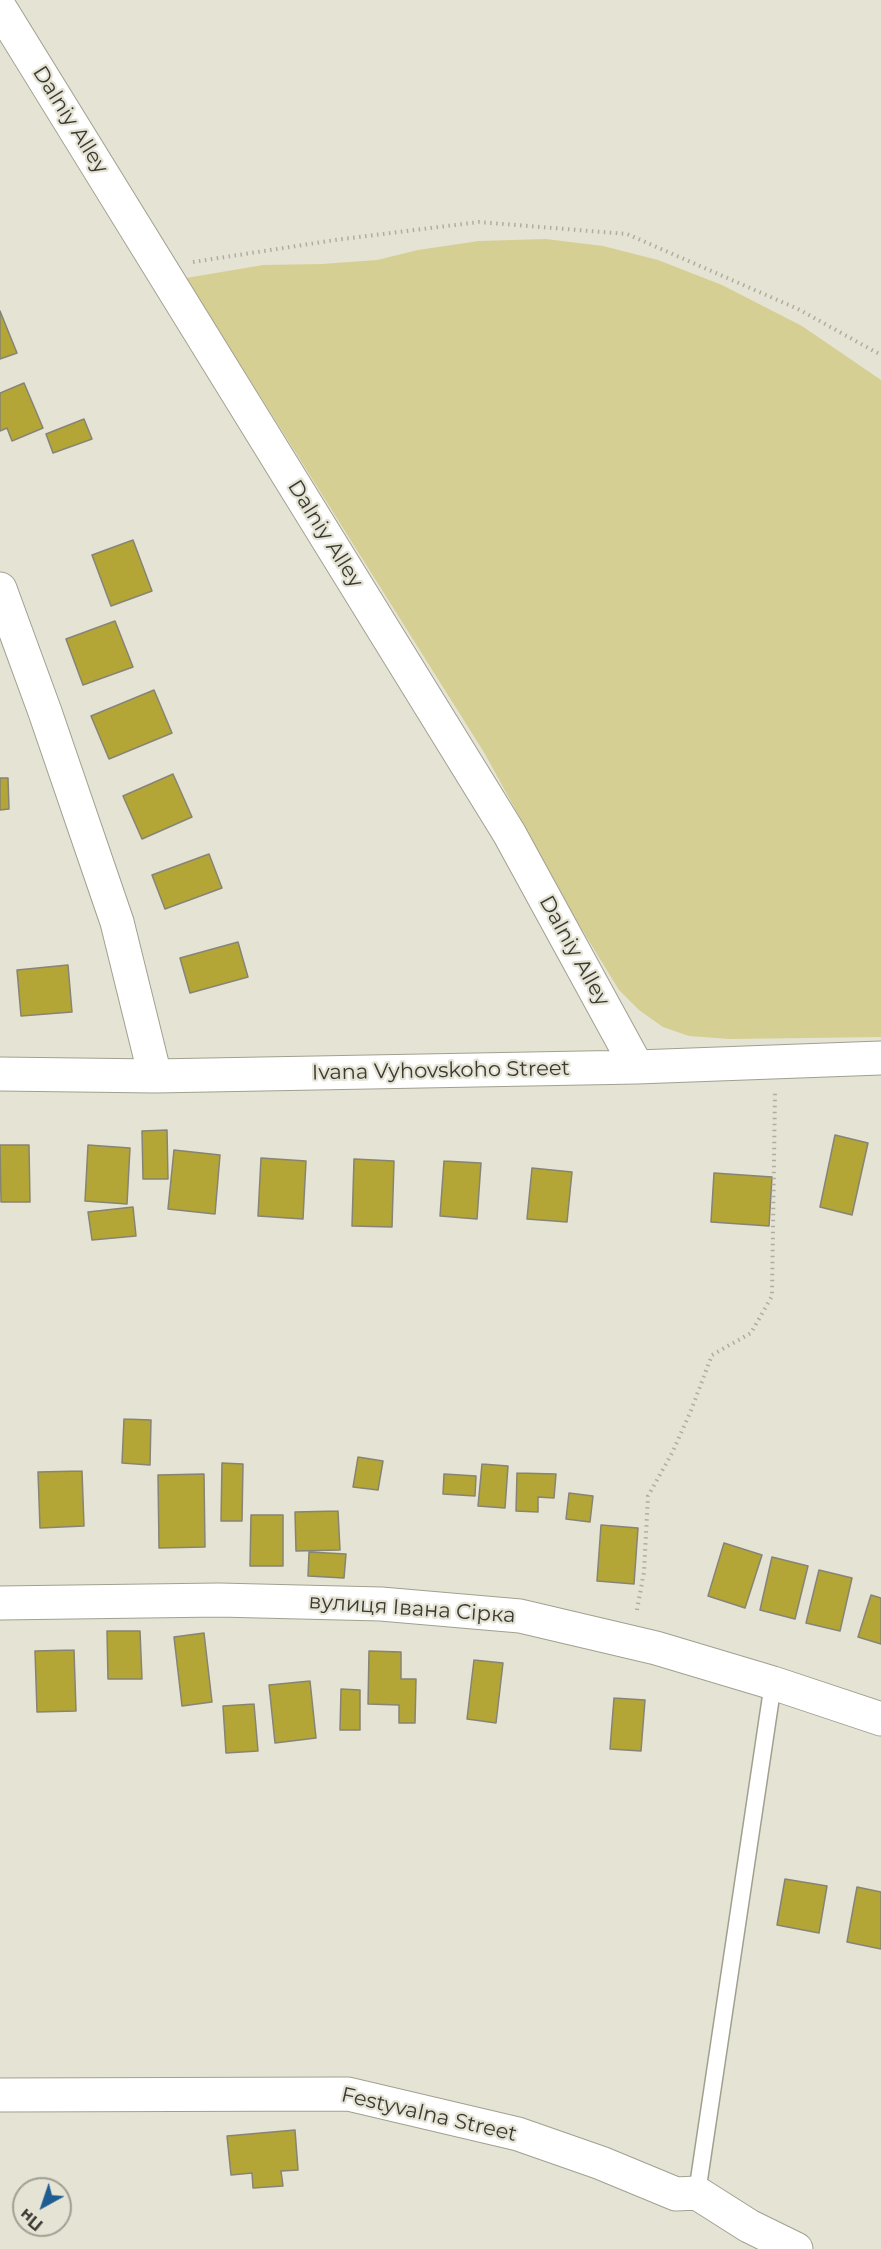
<!DOCTYPE html>
<html>
<head>
<meta charset="utf-8">
<style>
  body { margin:0 }
  #map { position:relative; width:881px; height:2249px; overflow:hidden; background:#e5e3d3; font-family:Montserrat,sans-serif }
  canvas { display:block }
  .north { position:absolute; left:12px; top:2177px; width:60px; height:60px; box-sizing:border-box; background:#e5e3d3; border:2px solid #a19f93; border-radius:50%; rotate:220deg; font-size:16px; font-weight:700; line-height:24px; text-align:center; color:#3a3933 }
  .north::after { content:''; display:block; margin:auto; width:21px; height:27px; background:#1e5c92; clip-path:polygon(50% 0,100% 100%,50% 72%,0 100%) }
</style>
</head>
<body>
<div id="map">
<canvas width="881" height="2249"></canvas>
<div class="north">Пн</div>
</div>
<script>
const c = document.querySelector('canvas').getContext('2d');
c.lineJoin = 'round';
function fill(path, color) {
  c.fillStyle = color;
  c.fill(path, 'evenodd');
}
function toPath(rows) {
  const path = new Path2D();
  for (const r of rows) {
    path.moveTo(r[0], r[1]);
    for (let i = 2; i < r.length; i += 2) path.lineTo(r[i], r[i + 1]);
  }
  return path;
}
function trace(path, color, width, dash) {
  c.strokeStyle = color;
  c.lineWidth = width;
  c.lineCap = dash ? 'butt' : 'round';
  c.setLineDash(dash || []);
  c.stroke(path);
}
function drawText(font, color, halo, rows, align = 'center') {
  c.font = font + ' Montserrat,sans-serif';
  c.lineWidth = 4.5;
  c.setLineDash([]);
  c.textBaseline = 'middle';
  c.strokeStyle = halo;
  c.fillStyle = color;
  for (const [text, x, y, turn = 0] of rows) {
    c.save();
    c.translate(x, y);
    c.rotate((+turn || 0) * Math.PI / 180);
    c.textAlign = isNaN(turn) ? turn : align;
    if (halo) c.strokeText(text, 0, 0);
    c.fillText(text, 0, 0);
    c.restore();
  }
}
fill(toPath([
  [546,239,603,246,658,260,722,285,802,326,881,380,881,1037,730,1039,689,1036,663,1027,639,1010,619,990,573,915,485,754,186,278,263,265,322,264,377,260,418,250,479,241]
]), '#d6cf93');
const building = toPath([
  [0,311,17,353,0,359,0,311],
  [24,383,43,428,12,441,7,428,0,431,0,393,24,383],
  [84,419,92,439,53,453,46,434,84,419],
  [133,540,152,591,111,606,92,555,133,540],
  [115,621,133,667,83,685,66,639,115,621],
  [154,690,172,733,109,759,91,716,154,690],
  [173,774,192,817,142,839,123,796,173,774],
  [0,778,8,778,9,809,0,810,0,778],
  [209,854,222,888,165,909,152,875,209,854],
  [238,942,248,977,190,993,180,958,238,942],
  [68,965,72,1012,21,1016,17,970,68,965],
  [167,1130,168,1179,143,1179,142,1131,167,1130],
  [835,1135,868,1143,852,1215,820,1207,835,1135],
  [0,1145,29,1145,30,1202,1,1202,0,1145],
  [88,1145,130,1148,127,1204,85,1201,88,1145],
  [174,1150,220,1155,215,1214,168,1209,174,1150],
  [261,1158,306,1161,303,1219,258,1216,261,1158],
  [354,1159,394,1161,392,1227,352,1226,354,1159],
  [444,1161,481,1163,477,1219,440,1216,444,1161],
  [532,1168,572,1172,567,1222,527,1219,532,1168],
  [714,1173,772,1177,769,1226,711,1222,714,1173],
  [133,1207,136,1236,92,1240,88,1212,133,1207],
  [124,1419,151,1420,150,1465,122,1463,124,1419],
  [358,1457,383,1461,378,1490,353,1487,358,1457],
  [222,1463,243,1464,242,1521,221,1521,222,1463],
  [482,1464,508,1466,505,1508,478,1506,482,1464],
  [82,1471,84,1526,40,1528,38,1472,82,1471],
  [517,1473,556,1474,554,1498,538,1497,538,1512,516,1511,517,1473],
  [204,1474,205,1547,159,1548,158,1475,204,1474],
  [444,1474,476,1476,475,1496,443,1494,444,1474],
  [569,1493,593,1496,590,1522,566,1519,569,1493],
  [338,1511,340,1550,296,1551,295,1512,338,1511],
  [251,1515,283,1515,283,1566,250,1566,251,1515],
  [601,1525,638,1528,634,1584,597,1581,601,1525],
  [724,1543,762,1555,745,1608,708,1596,724,1543],
  [309,1552,346,1554,344,1578,308,1576,309,1552],
  [772,1557,808,1566,795,1619,760,1610,772,1557],
  [819,1570,852,1578,840,1631,806,1623,819,1570],
  [871,1595,881,1598,881,1644,858,1637,871,1595],
  [107,1631,140,1631,142,1679,108,1679,107,1631],
  [204,1633,212,1702,182,1706,174,1637,204,1633],
  [74,1650,76,1711,37,1712,35,1651,74,1650],
  [369,1651,401,1652,401,1679,416,1679,415,1723,399,1723,399,1705,368,1704,369,1651],
  [474,1660,503,1663,496,1723,467,1719,474,1660],
  [310,1681,316,1738,275,1743,269,1685,310,1681],
  [341,1689,360,1690,360,1730,340,1730,341,1689],
  [614,1698,645,1700,641,1751,610,1749,614,1698],
  [254,1704,258,1751,226,1753,223,1706,254,1704],
  [785,1879,827,1886,819,1933,777,1925,785,1879],
  [857,1887,881,1892,881,1949,847,1942,857,1887],
  [295,2130,298,2170,281,2171,283,2186,253,2188,252,2173,231,2175,227,2136,295,2130]
]);
fill(building, '#b4a636');
trace(building, '#868475', 1.5);
const lane = toPath([
  [697,2193,773,1683]
]);
const street = toPath([
  [0,8,509,833,637,1067],
  [0,589,45,712,117,922,155,1076],
  [0,1074,155,1076,637,1067,881,1058],
  [0,2095,348,2094,518,2134,601,2163,676,2194,697,2193,749,2226,796,2249]
]);
const secondary = toPath([
  [0,1603,219,1600,381,1604,520,1616,656,1648,773,1683,881,1719]
]);
trace(lane, '#a1a090', 19);
trace(street, '#a1a090', 35);
trace(secondary, '#a1a090', 35);
trace(toPath([
  [193,262,335,240,479,222,627,234,798,309,881,355],
  [637,1610,644,1572,648,1496,672,1453,690,1413,712,1355,751,1333,772,1296,775,1093]
]), '#aeada0', 4, [1.5, 4.5]);
trace(lane, '#fff', 16);
trace(street, '#fff', 33);
trace(secondary, '#fff', 33);
drawText('21px', '#3a3933', '#e5e3d3', [
  ["Dalniy Alley",70,120,58],
  ["Dalniy Alley",325,534,58],
  ["Dalniy Alley",574,951,61],
  ["Ivana Vyhovskoho Street",441,1071,-1],
  ["вулиця Івана Сірка",412,1609,4],
  ["Festyvalna Street",429,2115,13]
]);
</script>
</body>
</html>
